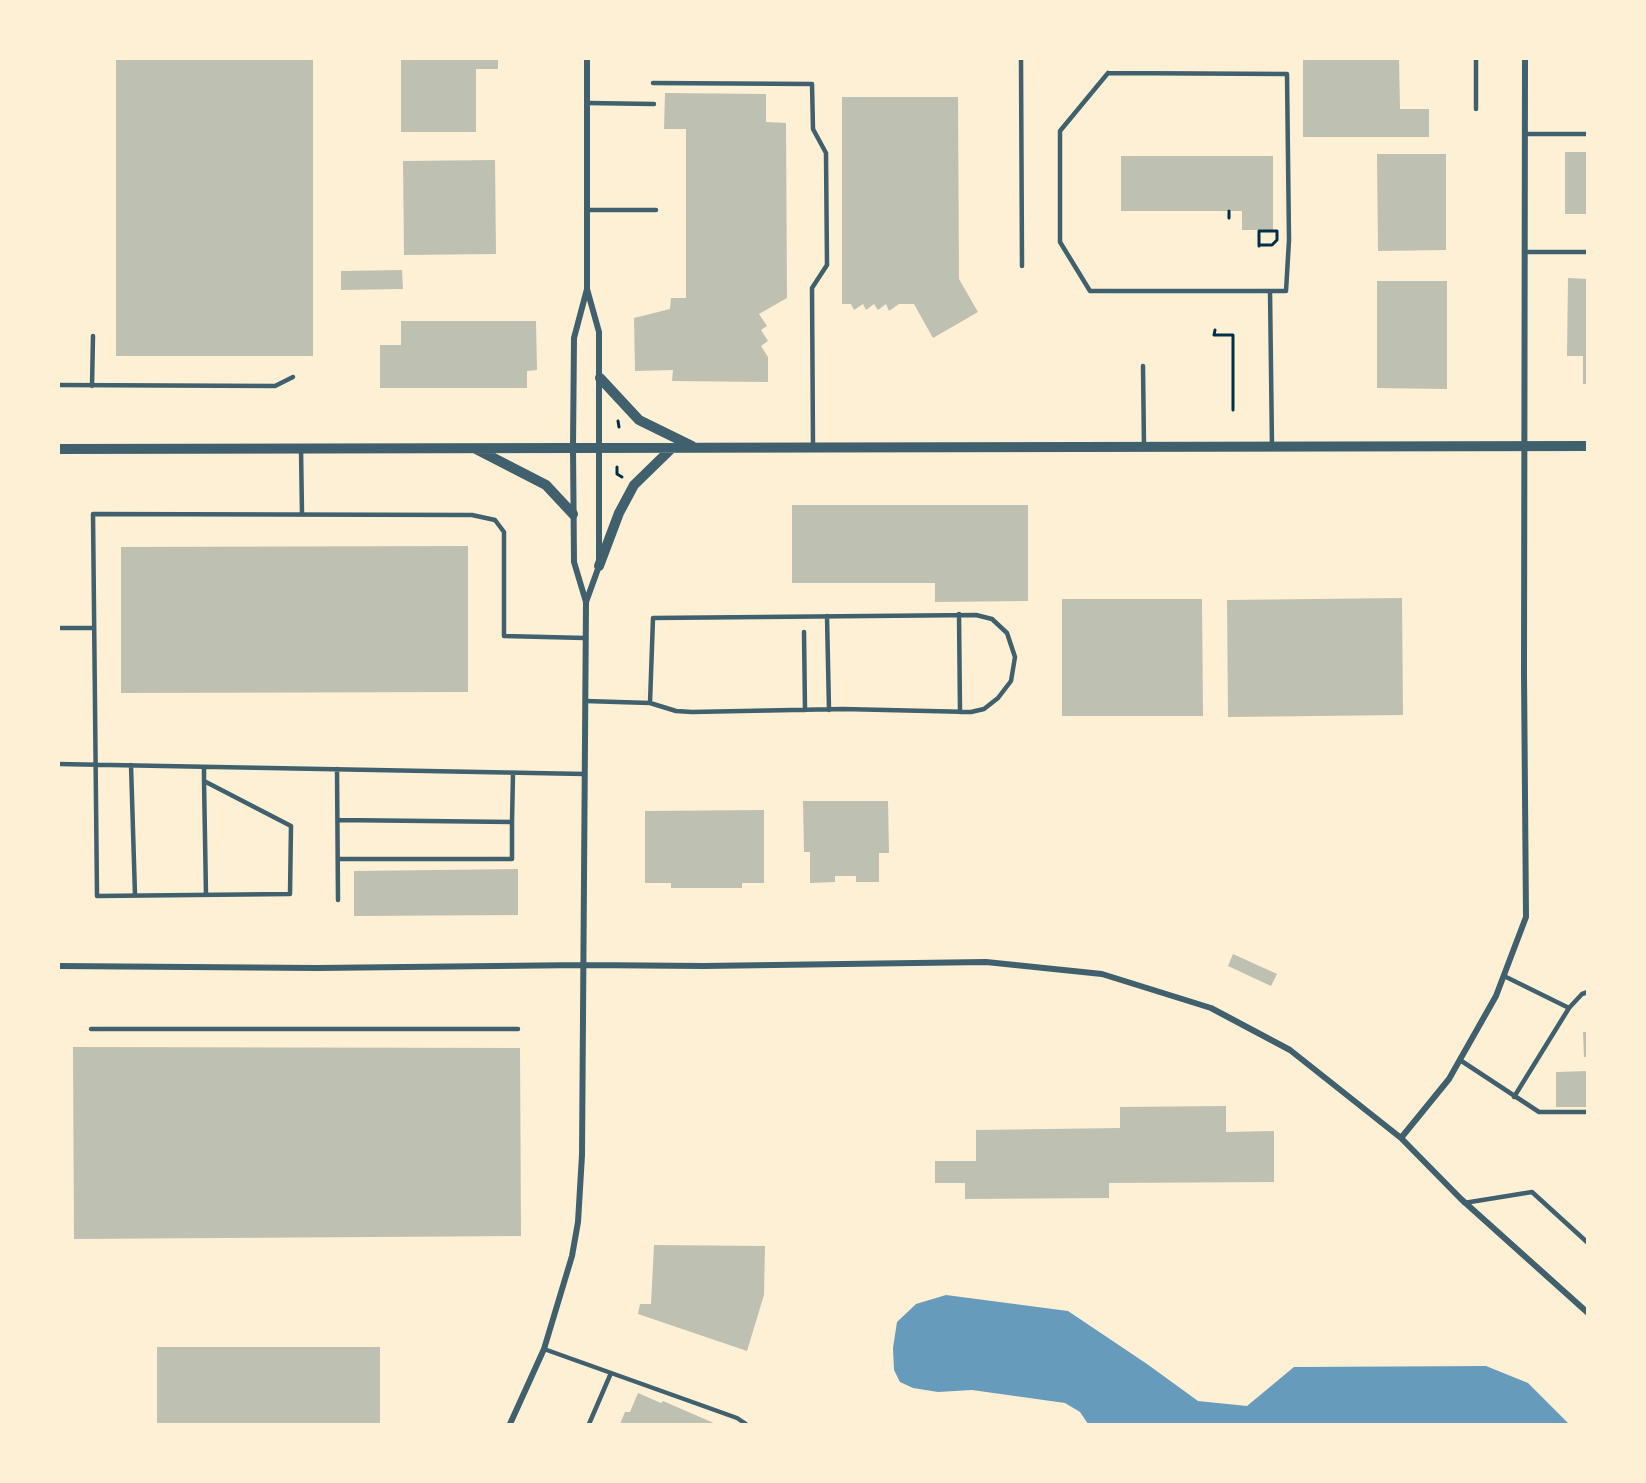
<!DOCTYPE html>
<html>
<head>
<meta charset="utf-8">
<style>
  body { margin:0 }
  #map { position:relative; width:1646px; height:1483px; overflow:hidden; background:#fdf0d5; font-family:"Noto Sans",sans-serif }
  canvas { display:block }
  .frame { position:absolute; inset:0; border:60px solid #fdf0d5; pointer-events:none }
</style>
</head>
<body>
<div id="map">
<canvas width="1646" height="1483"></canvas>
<div class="frame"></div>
</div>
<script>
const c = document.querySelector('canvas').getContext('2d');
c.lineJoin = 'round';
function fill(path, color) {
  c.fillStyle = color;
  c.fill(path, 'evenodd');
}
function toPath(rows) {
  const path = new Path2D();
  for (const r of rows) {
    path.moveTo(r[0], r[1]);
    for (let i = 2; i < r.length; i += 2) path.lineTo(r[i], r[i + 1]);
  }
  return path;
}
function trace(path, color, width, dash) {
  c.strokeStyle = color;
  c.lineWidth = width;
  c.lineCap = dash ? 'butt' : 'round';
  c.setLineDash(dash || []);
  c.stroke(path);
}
fill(toPath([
  [946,1295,1068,1311,1147,1364,1198,1401,1247,1406,1294,1367,1486,1366,1528,1383,1569,1424,1088,1424,1080,1412,1065,1403,972,1390,938,1392,913,1388,900,1382,894,1370,893,1348,897,1322,916,1304]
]), '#669bbc');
fill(toPath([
  [116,58,313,58,313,356,116,356],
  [401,58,498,58,498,69,476,69,476,132,401,132],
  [1303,58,1399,58,1400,109,1429,109,1429,137,1303,137],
  [665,93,766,94,766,122,786,123,787,298,759,314,767,326,761,330,768,341,761,346,768,357,768,382,672,381,673,370,635,371,634,318,670,309,671,298,686,298,686,129,664,129],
  [842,97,958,97,959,279,978,312,933,338,914,304,899,304,889,311,886,304,878,310,874,304,866,310,863,304,854,310,851,304,842,304],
  [1565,152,1588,152,1588,214,1565,214],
  [1377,154,1446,154,1446,250,1378,251],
  [1121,156,1273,156,1273,230,1242,230,1242,211,1121,211],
  [495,160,496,254,404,255,403,161],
  [402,270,403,289,341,290,341,271],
  [1568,278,1588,279,1588,384,1583,384,1583,356,1567,356],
  [1377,281,1447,281,1447,389,1377,388],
  [401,321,536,321,537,370,527,371,527,388,380,388,380,345,401,345],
  [792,505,1028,505,1028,601,935,602,935,583,792,583],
  [468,546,468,692,121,693,121,547],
  [1402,598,1403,715,1228,717,1227,600],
  [1062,599,1202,599,1203,716,1062,716],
  [803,801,888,801,889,853,879,853,879,882,856,882,856,876,835,876,835,882,810,883,810,852,804,852],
  [764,810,764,883,742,883,742,888,671,888,671,883,645,883,645,811],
  [518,869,518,915,354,916,354,871],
  [1233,954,1277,974,1271,986,1228,966],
  [1583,1032,1588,1032,1588,1057,1584,1057],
  [73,1047,520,1048,521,1236,74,1239],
  [1588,1071,1588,1107,1556,1107,1556,1072],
  [1226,1106,1226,1132,1274,1131,1274,1182,1109,1183,1109,1198,965,1199,965,1183,935,1183,935,1161,976,1161,976,1130,1120,1128,1120,1107],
  [654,1245,765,1246,764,1295,747,1351,638,1314,640,1304,651,1304],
  [157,1347,380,1347,380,1424,157,1424],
  [638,1393,661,1403,663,1401,716,1424,620,1424,625,1412,630,1412]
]), '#bec0b2');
trace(toPath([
  [1229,211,1229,218],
  [1259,245,1272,245,1277,240,1277,231,1259,231],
  [1259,246,1259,231],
  [1215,330,1214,335,1233,335,1233,410],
  [618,421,619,427],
  [617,467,617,474,622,477]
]), '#003049', 3);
trace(toPath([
  [1021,58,1022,266],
  [1476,58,1476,109],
  [1108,73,1287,74,1289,240,1286,291,1090,291,1060,242,1060,131,1108,73],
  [653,83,812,84,813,129,826,153,827,265,812,288,813,447],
  [587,103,654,104],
  [1525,134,1588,134],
  [587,210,656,210],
  [1525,252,1588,252],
  [1270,291,1272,446],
  [1143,366,1144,447],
  [58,385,275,386,293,377],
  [92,386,93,336],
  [301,448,302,514],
  [959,614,960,712],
  [827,616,829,710],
  [58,628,94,628],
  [804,632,805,710],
  [585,701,650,703,676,711,692,712,843,709,971,712,984,709,998,698,1011,681,1015,657,1007,633,992,619,976,615,653,618,650,703],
  [58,764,585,774],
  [131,765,135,895],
  [204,767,204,781,291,826,290,894,97,896,93,514,472,515,495,520,504,532,504,636,585,638],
  [337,769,338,900],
  [204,781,206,895],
  [338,820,512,822,513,773],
  [338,859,512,859,512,822],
  [1504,976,1569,1008],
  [91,1029,518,1029],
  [1460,1060,1539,1112,1588,1112],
  [1514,1097,1569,1008,1582,994,1588,992],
  [1464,1203,1532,1192,1588,1243],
  [544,1349,737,1418,746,1424],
  [589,1424,611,1373]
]), '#3f606c', 4.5);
trace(toPath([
  [586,602,599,566,599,332,587,289],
  [58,966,317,968,584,965,703,966,986,962,1102,974,1211,1008,1290,1050,1401,1138,1461,1199,1588,1313],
  [1401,1138,1449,1079,1496,996,1526,917,1524,674,1525,58],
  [510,1424,544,1349,572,1256,578,1222,582,1155,586,602,574,562,573,446,574,338,587,289,587,58]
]), '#3f606c', 6);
trace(toPath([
  [600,378,639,420,692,446],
  [58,449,1588,446],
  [476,449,546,485,573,514],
  [599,566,619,513,634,485,672,448]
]), '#3f606c', 10);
</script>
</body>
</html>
